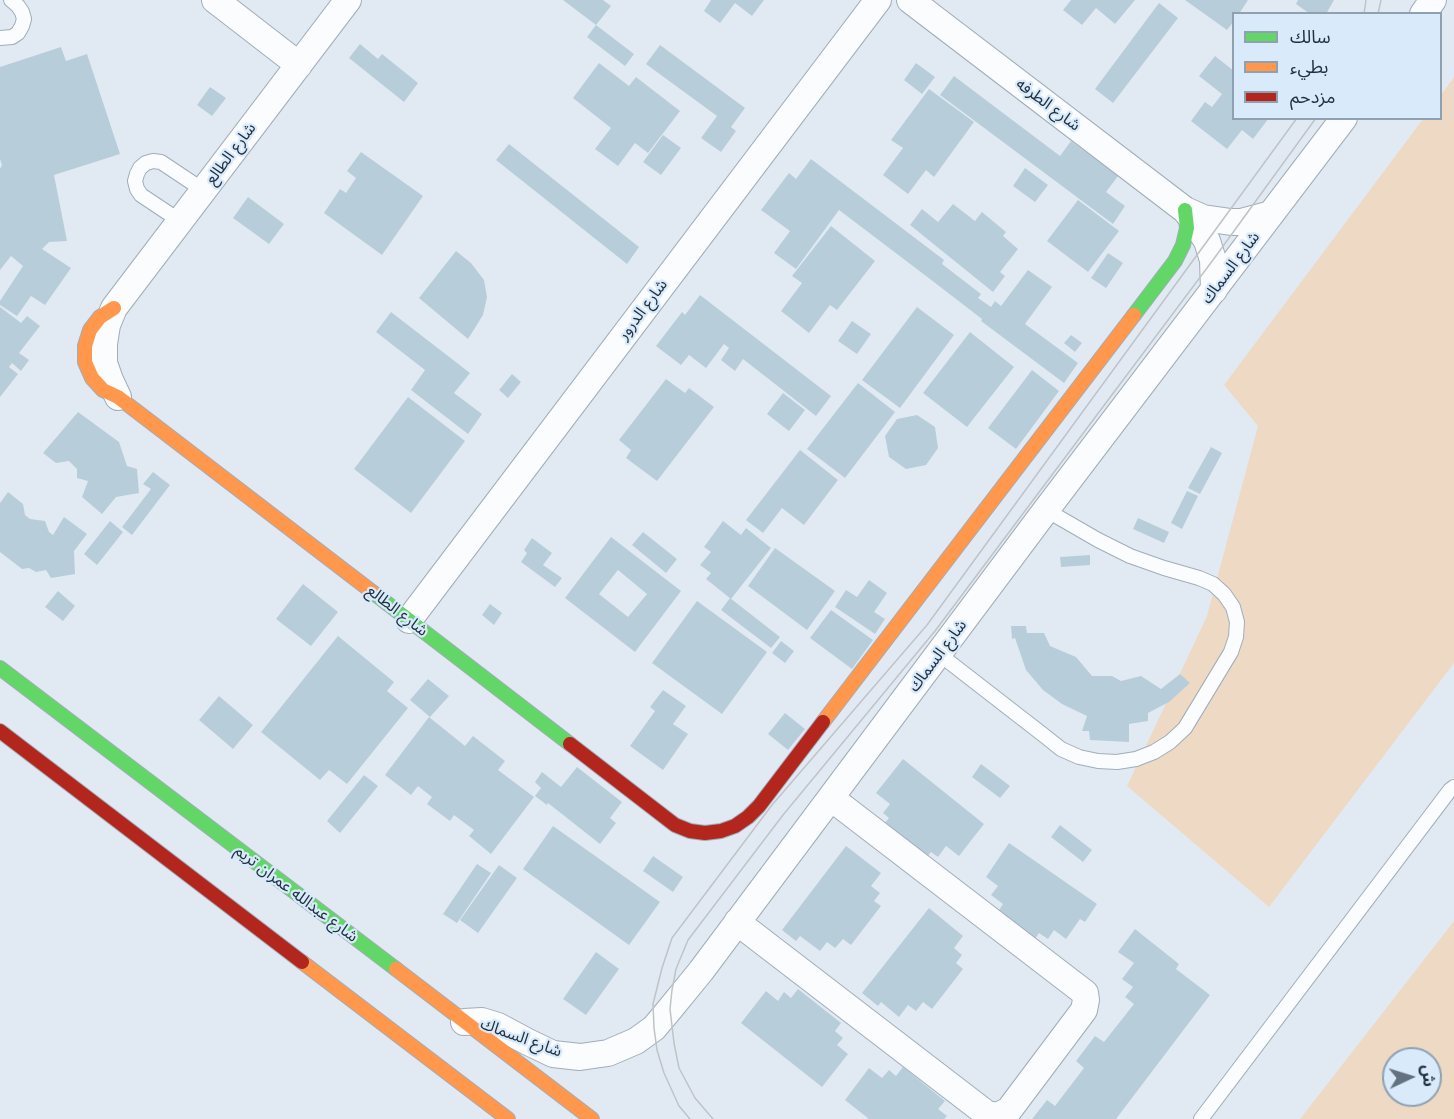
<!DOCTYPE html>
<html>
<head>
<meta charset="utf-8">
<style>
  body { margin:0 }
  #map { position:relative; width:1454px; height:1119px; overflow:hidden; background:#e1eaf3; font-family:Arial,"Noto Sans Arabic",sans-serif }
  canvas { display:block }
  .legend { position:absolute; left:1232px; top:12px; width:210px; height:108px; box-sizing:border-box; background:#d9ebfb; border:2px solid #8fa1b1; margin:0; padding:8px 10px; list-style:none; font-size:18px; color:#203241 }
  .legend li { display:flex; align-items:center; gap:12px; height:30px }
  .legend b { width:30px; border:2px solid #8fa1b1 }
  .north { position:absolute; left:1382px; top:1047px; width:60px; height:60px; box-sizing:border-box; background:#d9ebfb; border:2px solid #8fa1b1; border-radius:50%; rotate:86deg; font-size:16px; font-weight:700; line-height:24px; text-align:center; color:#203241 }
  .north::after { content:''; display:block; margin:auto; width:21px; height:27px; background:#64727f; clip-path:polygon(50% 0,100% 100%,50% 72%,0 100%) }
</style>
</head>
<body>
<div id="map">
<canvas width="1454" height="1119"></canvas>
<ul class="legend">
<li><b style="height:8px;background:#63d668"></b>سالك</li>
<li><b style="height:8px;background:#ff974d"></b>بطيء</li>
<li><b style="height:8px;background:#b3261e"></b>مزدحم</li>
</ul>
<div class="north">ش</div>
</div>
<script>
const c = document.querySelector('canvas').getContext('2d');
c.lineJoin = 'round';
function fill(path, color) {
  c.fillStyle = color;
  c.fill(path, 'evenodd');
}
function toPath(rows) {
  const path = new Path2D();
  for (const r of rows) {
    path.moveTo(r[0], r[1]);
    for (let i = 2; i < r.length; i += 2) path.lineTo(r[i], r[i + 1]);
  }
  return path;
}
function trace(path, color, width, dash) {
  c.strokeStyle = color;
  c.lineWidth = width;
  c.lineCap = dash ? 'butt' : 'round';
  c.setLineDash(dash || []);
  c.stroke(path);
}
function drawText(font, color, halo, rows, align = 'center') {
  c.font = font + ' Arial,"Noto Sans Arabic",sans-serif';
  c.lineWidth = 4.5;
  c.setLineDash([]);
  c.textBaseline = 'middle';
  c.strokeStyle = halo;
  c.fillStyle = color;
  for (const [text, x, y, turn = 0] of rows) {
    c.save();
    c.translate(x, y);
    c.rotate((+turn || 0) * Math.PI / 180);
    c.textAlign = isNaN(turn) ? turn : align;
    if (halo) c.strokeText(text, 0, 0);
    c.fillText(text, 0, 0);
    c.restore();
  }
}
fill(toPath([
  [1454,77,1454,663,1269,907,1127,786,1207,616,1258,426,1224,385,1423,119,1440,118,1441,95],
  [1454,921,1454,1119,1300,1119],
  [1394,1059,1430,1059,1430,1095,1394,1095]
]), '#eed9c5');
fill(toPath([
  [563,0,603,0,611,6,596,25],
  [711,0,764,0,752,16,735,3,720,23,704,11],
  [1071,0,1135,0,1115,24,1096,8,1082,25,1063,10],
  [1185,0,1248,0,1239,14,1234,14,1234,21,1227,30],
  [1298,0,1334,0,1326,14,1310,14,1296,4],
  [1159,3,1178,18,1113,103,1095,89],
  [596,25,634,54,625,66,587,37],
  [360,44,378,59,382,54,418,83,404,102,349,58],
  [660,45,745,108,731,127,736,131,721,152,701,138,717,116,646,64],
  [61,47,66,61,87,54,120,154,54,175,67,241,49,242,42,249,71,268,45,305,31,296,17,316,0,305,0,301,23,266,11,256,0,270,0,169,2,165,0,159,0,67],
  [1215,56,1234,71,1234,118,1269,118,1253,139,1242,130,1227,149,1191,121,1205,102,1212,107,1222,94,1199,76],
  [599,63,629,86,636,77,680,111,648,153,635,143,618,166,595,149,611,128,573,98],
  [916,63,935,77,922,94,904,80],
  [954,76,1060,156,1071,141,1118,176,1106,192,1125,206,1113,224,940,95],
  [210,87,226,98,212,116,197,105],
  [929,89,974,122,934,177,926,170,908,194,883,175,903,148,891,140],
  [663,135,681,148,661,175,643,162],
  [509,144,639,247,627,264,496,160],
  [361,152,423,196,382,255,324,213,340,189,346,193,356,178,347,171],
  [811,159,944,260,942,264,981,294,978,298,991,307,995,301,1001,306,1028,270,1052,287,1025,324,1078,363,1064,383,981,321,982,319,930,279,839,210,796,269,774,253,790,231,761,210,789,173,796,179],
  [1025,168,1048,185,1035,202,1013,186],
  [248,197,284,224,269,244,233,218],
  [1078,200,1119,231,1088,272,1047,241],
  [953,204,975,221,982,212,1006,232,1003,236,1018,249,1000,272,1005,276,993,292,910,225,922,209,938,222],
  [831,226,875,261,837,310,830,305,809,333,781,311,802,283,792,276],
  [456,251,471,263,484,280,487,297,483,315,468,339,419,298],
  [1108,253,1123,263,1106,288,1091,278],
  [700,295,831,396,816,416,743,359,735,371,721,360,729,348,724,344,706,368,689,355,681,365,656,346,682,312,685,315],
  [0,307,21,323,27,316,40,326,19,353,29,360,21,371,12,363,9,367,18,374,0,397],
  [917,307,954,335,900,408,862,380],
  [391,312,470,373,454,393,482,414,468,434,411,390,425,370,376,332],
  [852,321,871,334,857,354,838,341],
  [970,332,1014,367,967,427,923,393],
  [1071,335,1082,343,1075,352,1064,343],
  [1032,370,1059,391,1016,449,988,428],
  [512,374,521,382,508,398,499,390],
  [666,379,685,393,689,388,714,407,657,481,626,458,631,450,619,440],
  [858,383,895,412,845,478,807,449],
  [783,393,805,410,789,431,767,414],
  [408,397,465,441,411,513,354,469],
  [78,412,119,442,127,466,137,469,139,493,116,497,102,514,82,497,88,481,77,478,77,469,69,461,56,463,43,453],
  [917,415,935,427,938,448,926,465,906,469,889,457,885,436,897,419],
  [1211,447,1222,453,1200,494,1188,488],
  [800,450,838,480,804,525,782,508,763,533,746,520],
  [153,472,170,485,132,535,122,527,151,489,143,484],
  [1187,491,1198,496,1182,529,1171,523],
  [8,492,23,504,25,515,30,519,45,521,49,532,53,535,64,517,87,534,74,551,75,574,51,578,46,570,36,572,29,568,22,569,0,552,0,503],
  [1138,518,1169,532,1164,543,1133,529],
  [110,521,123,532,97,565,84,554],
  [723,521,741,535,746,528,771,548,731,599,706,579,711,573,700,565,711,552,704,547],
  [643,532,677,559,666,573,632,545],
  [611,537,681,591,635,652,565,598],
  [618,570,647,594,628,617,599,594],
  [532,538,552,553,543,565,562,578,555,587,521,562,527,553,524,550],
  [775,548,835,591,807,630,748,586],
  [1090,555,1090,565,1061,567,1060,557],
  [869,580,887,593,874,612,885,619,875,634,835,607,846,590,857,597],
  [303,584,338,612,311,646,276,619],
  [58,591,75,606,63,621,45,607],
  [730,598,780,637,771,648,721,610],
  [697,601,767,652,722,714,652,663],
  [490,604,502,613,494,625,482,615],
  [831,610,873,640,852,669,810,638],
  [1011,626,1026,626,1027,633,1044,633,1050,646,1076,657,1092,676,1112,676,1121,681,1141,676,1161,689,1180,674,1190,683,1169,702,1148,713,1148,721,1129,724,1129,742,1090,740,1089,731,1082,731,1087,716,1062,704,1043,690,1026,670,1015,638,1012,639],
  [338,636,394,682,387,691,408,708,347,784,329,770,320,780,261,732],
  [781,641,794,651,785,663,772,653],
  [428,679,449,696,430,717,410,700],
  [663,690,686,706,673,724,688,734,663,770,630,746,655,711,650,707],
  [219,696,253,725,233,749,199,720],
  [785,713,805,729,788,750,768,734],
  [429,717,465,746,473,736,505,761,498,770,534,797,491,854,469,836,474,830,454,815,450,821,427,804,432,797,418,786,411,795,385,775],
  [903,759,984,824,959,856,946,846,938,857,931,852,925,859,883,825,889,818,883,813,890,804,876,793],
  [981,764,1010,786,1000,798,972,777],
  [577,767,622,802,610,818,616,823,600,844,548,803,547,805,535,796,541,788,535,782,542,772,561,787],
  [364,775,378,786,340,833,327,821],
  [1060,825,1092,850,1083,862,1051,837],
  [553,826,660,902,629,945,523,869],
  [1009,843,1097,904,1085,922,1080,919,1066,939,1054,930,1048,939,1039,933,1035,939,997,913,1003,904,991,895,998,886,986,877],
  [846,846,881,873,871,886,880,893,874,901,881,906,851,945,843,939,835,948,827,942,820,951,800,936,796,941,782,930],
  [653,856,683,877,673,892,643,871],
  [477,864,491,873,457,923,443,914],
  [499,865,517,878,478,933,460,920],
  [929,908,963,936,954,948,962,955,956,963,963,969,932,1009,923,1002,916,1011,908,1005,899,1017,881,1002,878,1006,862,993],
  [1135,929,1179,964,1176,969,1210,995,1116,1119,1032,1119,1047,1100,1055,1106,1084,1068,1076,1061,1095,1036,1104,1042,1134,1004,1125,997,1133,987,1122,979,1134,963,1118,952],
  [596,952,619,969,586,1015,563,999],
  [798,989,841,1023,835,1031,843,1038,837,1045,848,1054,822,1087,741,1023,766,991,778,1001,784,992,791,998],
  [903,1067,945,1101,938,1109,947,1116,944,1119,869,1119,845,1100,869,1068,882,1078,889,1070,896,1076]
]), '#b7ceda');
const lane = toPath([
  [0,38,12,37,18,33,22,26,24,19,22,12,18,6,11,0],
  [180,221,141,195,137,189,135,181,137,174,140,168,146,163,153,161,161,162,203,190],
  [939,654,1046,737,1061,749,1079,757,1098,761,1117,762,1136,759,1154,752,1170,742,1185,728,1231,652,1236,637,1237,622,1233,607,1224,594,1213,584,1199,578,1164,568,1130,556,1098,540,1046,510],
  [1201,1119,1450,790,1454,787]
]);
const street = toPath([
  [215,0,299,65],
  [910,0,1185,210,1197,225,1207,241,1213,260,1214,290],
  [1423,14,1433,0],
  [1185,210,1203,218,1231,222,1241,222,1271,214],
  [118,397,110,380,104,363,104,344,107,325,114,308,348,0],
  [409,620,878,0],
  [737,922,987,1114,998,1116,1009,1110,1084,1010,1086,1000,1085,993,831,798],
  [464,1022,482,1021,498,1026,528,1042,553,1054,580,1057,608,1053,636,1041,654,1028,670,1009,701,971,1046,510,1344,118]
]);
const fast = toPath([
  [1134,315,1175,261,1183,245,1187,228,1185,210],
  [375,594,570,744],
  [0,668,396,969]
]);
const slow = toPath([
  [114,308,100,317,90,330,85,346,85,362,92,378,103,390,118,397,375,594],
  [823,722,1134,315],
  [302,962,508,1119],
  [396,969,592,1119]
]);
const jam = toPath([
  [0,731,302,962],
  [570,744,675,825,690,831,705,833,721,831,735,826,748,817,759,806,823,722]
]);
trace(lane, '#a1adb8', 16);
trace(street, '#a1adb8', 28);
trace(fast, '#a1adb8', 16);
trace(slow, '#a1adb8', 16);
trace(jam, '#a1adb8', 16);
trace(lane, '#fafcfd', 14);
trace(street, '#fafcfd', 26);
trace(fast, '#63d668', 14);
trace(slow, '#ff974d', 14);
trace(jam, '#b3261e', 14);
trace(toPath([
  [1364,14,1366,0],
  [1378,14,1381,0],
  [690,1119,679,1106,664,1073,657,1050,654,1028,653,1004,662,968,672,938,772,805,927,625,1297,118],
  [713,1119,695,1098,679,1068,674,1043,670,1009,672,990,676,969,688,940,783,815,935,631,1213,260,1316,118]
]), '#c0c3c6', 1.5);
drawText('16px', '#203241', '#d9ebfb', [
  ["شارع الطرفه",1048,105,37],
  ["شارع الطالع",231,154,-53],
  ["شارع السماك",1231,268,-53],
  ["شارع الدرور",643,310,-53],
  ["شارع الطالع",397,611,38],
  ["شارع السماك",938,656,-53],
  ["شارع عبدالله عمران تريم",296,894,37],
  ["شارع السماك",521,1038,20]
]);
</script>
</body>
</html>
